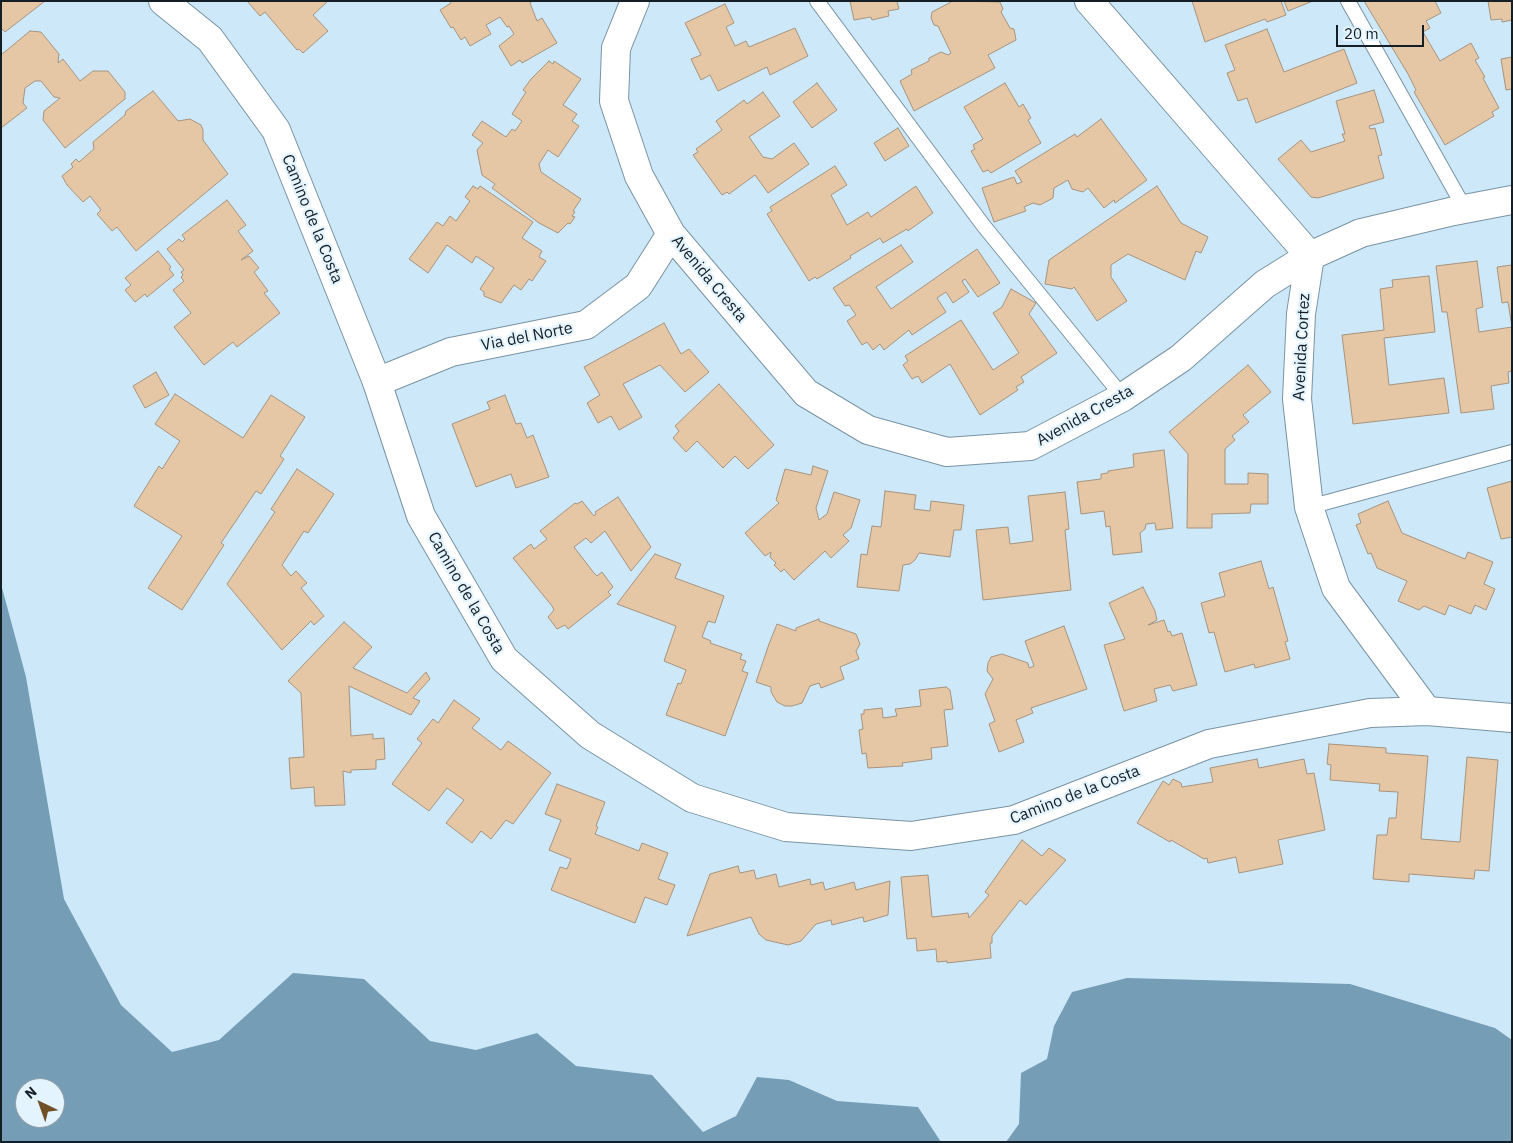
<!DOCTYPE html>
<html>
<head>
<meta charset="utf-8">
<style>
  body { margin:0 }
  #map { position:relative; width:1513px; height:1143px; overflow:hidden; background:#cde9f9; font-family:"IBM Plex Sans",sans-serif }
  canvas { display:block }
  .frame { position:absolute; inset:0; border:2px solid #141e24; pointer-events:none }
  .north { position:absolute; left:15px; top:1078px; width:50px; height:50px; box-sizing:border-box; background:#e3f4fe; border:1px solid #909ea7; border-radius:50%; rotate:318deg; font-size:14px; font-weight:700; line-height:20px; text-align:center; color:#141e24 }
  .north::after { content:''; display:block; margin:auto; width:18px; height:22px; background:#714f27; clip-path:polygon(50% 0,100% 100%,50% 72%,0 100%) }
  .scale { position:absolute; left:1336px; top:25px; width:88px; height:22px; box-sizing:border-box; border:2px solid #141e24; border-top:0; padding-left:6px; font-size:15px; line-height:18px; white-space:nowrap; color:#141e24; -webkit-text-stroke:4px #e3f4fe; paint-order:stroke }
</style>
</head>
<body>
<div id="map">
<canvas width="1513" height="1143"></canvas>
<div class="frame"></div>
<div class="north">N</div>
<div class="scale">20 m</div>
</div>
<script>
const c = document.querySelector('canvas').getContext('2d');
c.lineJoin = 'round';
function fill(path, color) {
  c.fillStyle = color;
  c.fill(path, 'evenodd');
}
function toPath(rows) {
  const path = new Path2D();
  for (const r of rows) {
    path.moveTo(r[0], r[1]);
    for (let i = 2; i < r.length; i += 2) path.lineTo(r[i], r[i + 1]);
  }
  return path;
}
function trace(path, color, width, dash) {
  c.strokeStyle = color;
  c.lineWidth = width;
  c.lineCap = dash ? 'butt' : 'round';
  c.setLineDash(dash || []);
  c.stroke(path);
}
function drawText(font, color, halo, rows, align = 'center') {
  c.font = font + ' "IBM Plex Sans",sans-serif';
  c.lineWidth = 4.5;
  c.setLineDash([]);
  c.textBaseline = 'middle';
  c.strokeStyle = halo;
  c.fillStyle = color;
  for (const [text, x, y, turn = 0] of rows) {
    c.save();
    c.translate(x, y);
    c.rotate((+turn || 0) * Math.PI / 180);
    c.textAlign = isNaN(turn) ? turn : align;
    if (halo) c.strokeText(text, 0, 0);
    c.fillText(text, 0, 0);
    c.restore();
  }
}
fill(toPath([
  [1,584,26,677,64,899,121,1005,172,1052,219,1040,293,973,364,979,430,1041,476,1050,537,1033,576,1066,652,1075,703,1132,736,1116,757,1077,789,1080,837,1101,918,1107,941,1142,1,1142],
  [25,1088,55,1088,55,1118,25,1118],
  [1127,978,1350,984,1495,1028,1512,1040,1512,1142,1006,1142,1019,1124,1021,1073,1047,1059,1054,1026,1072,992]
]), '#759db5');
const building = toPath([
  [1,1,45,1,5,32,1,28,1,1],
  [247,1,328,1,313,15,328,31,303,53,299,49,297,50,265,12,260,16,247,1],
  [450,1,533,1,530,3,537,21,542,18,557,43,522,63,520,60,511,66,499,46,514,34,509,26,507,27,500,17,486,25,491,34,470,46,465,37,461,40,453,27,451,28,440,10,451,3,450,1],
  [850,1,897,1,899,9,888,11,889,16,872,20,871,17,854,20,850,1],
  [953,1,1000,2,1003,9,1001,12,1010,28,1014,29,1016,40,988,55,995,68,914,111,900,81,912,74,911,70,929,61,929,58,941,52,948,55,951,53,938,26,934,25,931,18,932,12,953,1],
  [1192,1,1281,1,1286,15,1267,22,1265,19,1205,42,1192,1],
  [1284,1,1313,1,1288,11,1284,1],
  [1364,1,1435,1,1441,13,1426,21,1430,28,1423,32,1440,61,1471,43,1479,58,1475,60,1485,77,1483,78,1499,108,1492,112,1494,116,1445,145,1414,92,1416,90,1408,74,1364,1],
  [1488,1,1512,1,1512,20,1502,22,1502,19,1491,20,1488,1],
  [725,4,734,23,726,27,735,46,746,41,749,47,795,28,808,56,770,75,767,67,718,91,710,75,701,80,691,59,701,55,685,23,725,4],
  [1267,29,1284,72,1344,49,1357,83,1256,123,1247,98,1238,101,1227,73,1235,70,1225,45,1267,29],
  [30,31,41,32,59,54,58,63,63,59,80,81,93,71,108,71,125,92,125,99,65,148,43,120,44,111,60,98,54,97,41,81,35,81,25,88,23,103,27,108,1,128,1,55,30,31],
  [1512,57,1512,89,1506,90,1501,59,1512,57],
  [549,61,553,64,554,61,581,79,563,105,577,114,572,121,579,126,558,157,548,150,539,164,541,172,581,199,573,211,575,212,572,216,575,217,570,224,568,223,558,233,539,223,492,188,495,184,482,175,477,150,483,143,472,135,482,121,506,137,512,129,515,131,522,121,512,114,526,92,523,90,531,79,549,61],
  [817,83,837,110,812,128,793,102,817,83],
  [1005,83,1019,107,1023,104,1031,118,1028,120,1041,143,991,173,988,170,983,172,971,151,975,149,973,145,983,139,964,107,1005,83],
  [1374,90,1384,122,1369,126,1370,129,1375,128,1382,155,1378,156,1384,178,1318,198,1311,197,1278,159,1301,140,1311,152,1345,141,1342,134,1345,134,1336,101,1374,90],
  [153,91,178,121,190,119,201,125,203,130,203,140,228,174,136,251,117,227,112,231,97,214,101,210,90,196,83,202,67,185,62,176,73,167,71,164,76,159,79,162,94,149,93,142,125,115,126,111,153,91],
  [763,92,780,116,749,137,763,157,772,159,794,143,809,164,768,193,755,175,729,194,727,192,722,195,693,155,698,152,696,149,722,130,716,121,744,100,747,104,763,92],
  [1101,119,1147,180,1115,203,1114,200,1104,208,1088,188,1083,192,1072,189,1068,180,1054,188,1053,198,1040,205,1033,203,1024,207,1026,211,994,222,982,188,1014,177,1017,184,1022,182,1015,171,1075,134,1077,137,1101,119],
  [898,128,909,146,885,161,874,143,898,128],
  [835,166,847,185,831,195,847,225,868,212,871,217,916,186,933,213,908,231,907,229,883,243,880,238,850,256,851,258,817,279,815,277,809,281,767,214,772,211,770,207,835,166],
  [473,186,478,189,480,186,533,222,522,238,542,251,539,257,546,261,532,281,529,279,521,290,514,285,501,303,484,296,484,292,480,289,494,268,476,256,472,263,447,245,428,273,409,259,437,222,443,226,450,216,456,221,470,201,465,197,473,186],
  [1157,186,1181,223,1208,237,1201,253,1196,251,1185,280,1128,254,1111,265,1111,277,1127,301,1097,321,1074,287,1072,289,1045,284,1049,260,1157,186],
  [227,200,246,225,238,231,253,251,241,260,249,256,259,268,254,272,268,291,264,293,280,313,237,347,233,342,204,365,174,327,191,313,173,290,184,281,181,277,183,275,181,272,184,270,167,249,179,239,182,242,185,239,182,235,227,200],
  [901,245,913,262,876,287,891,309,977,249,1000,283,978,297,965,279,962,281,969,292,953,303,946,292,937,298,946,312,912,335,909,330,884,350,880,344,873,350,867,342,862,345,847,321,856,315,849,305,845,306,833,288,901,245],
  [158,251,171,267,169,269,174,275,147,297,145,294,135,302,125,290,131,285,125,278,158,251],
  [1477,261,1483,307,1476,309,1479,332,1512,327,1512,371,1508,372,1509,383,1491,386,1494,409,1461,413,1447,312,1442,312,1436,266,1477,261],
  [1512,265,1512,327,1508,302,1502,303,1497,267,1512,265],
  [1429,276,1435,332,1384,338,1389,385,1444,378,1449,413,1353,424,1342,335,1384,330,1380,289,1393,287,1392,280,1429,276],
  [1011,289,1036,303,1029,314,1057,353,1021,377,1024,382,1016,387,1018,390,980,415,950,364,922,383,918,376,912,379,903,365,908,361,905,356,961,320,993,370,1019,353,993,313,1002,307,1011,289],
  [664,323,681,354,689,349,709,372,685,392,660,365,623,384,642,417,619,430,611,416,598,423,587,403,600,395,584,367,664,323],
  [1248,365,1271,392,1243,415,1249,422,1232,436,1235,440,1225,449,1225,484,1248,484,1248,473,1268,474,1268,504,1251,504,1250,513,1212,514,1212,528,1187,528,1188,454,1169,432,1248,365],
  [156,372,169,395,145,408,133,386,156,372],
  [719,384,774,445,748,469,735,456,723,468,697,441,686,452,673,438,679,431,675,426,719,384],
  [175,394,243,438,271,395,305,417,280,456,284,459,261,494,256,491,221,543,224,545,182,610,148,588,182,536,134,506,159,466,162,469,180,441,155,424,175,394],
  [505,395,516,424,521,423,527,438,533,435,549,477,516,488,511,474,476,487,452,424,490,409,487,402,505,395],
  [1164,450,1173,528,1156,530,1155,523,1146,524,1145,529,1140,533,1142,552,1113,555,1110,526,1106,527,1104,511,1081,514,1077,482,1101,479,1101,474,1108,473,1108,471,1134,467,1133,454,1164,450],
  [813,466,828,471,816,508,819,520,827,514,834,492,860,500,851,528,843,535,849,541,831,558,825,551,794,580,784,569,781,572,774,565,776,563,770,557,771,552,765,556,745,533,779,503,776,500,785,469,811,475,813,466],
  [297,469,334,494,308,533,304,531,282,565,291,576,296,571,307,583,301,588,324,616,314,625,311,621,282,650,227,584,275,512,271,509,297,469],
  [1512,481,1512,537,1501,539,1487,488,1512,481],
  [885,491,916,495,914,509,930,511,931,501,964,505,961,530,954,530,950,557,919,553,915,560,910,564,903,565,899,591,857,587,861,554,867,555,872,526,881,527,885,491],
  [1065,492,1069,529,1065,530,1071,590,983,600,976,530,1008,527,1010,544,1033,541,1028,496,1065,492],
  [618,497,651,547,631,571,605,531,591,543,586,538,574,547,594,573,597,576,602,572,613,587,608,592,611,595,568,629,565,625,557,629,548,617,554,610,552,606,513,558,531,544,534,549,547,539,540,531,575,503,577,504,582,501,594,516,596,514,595,512,618,497],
  [1388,501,1402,533,1465,559,1468,552,1493,562,1484,584,1495,589,1486,610,1475,605,1471,614,1449,605,1445,615,1424,606,1419,610,1398,601,1407,581,1377,568,1371,553,1368,554,1356,525,1361,523,1358,514,1388,501],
  [655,554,681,564,675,578,724,596,715,623,708,621,702,637,711,641,710,643,742,654,740,659,746,661,742,671,748,673,725,736,666,715,678,683,681,684,686,670,664,661,676,626,617,604,655,554],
  [1261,561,1269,589,1273,587,1288,641,1285,642,1290,659,1255,668,1254,664,1225,672,1214,632,1209,633,1201,603,1225,596,1219,573,1261,561],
  [1143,587,1155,611,1157,620,1148,625,1164,620,1168,632,1170,631,1172,636,1182,633,1197,685,1173,691,1170,685,1154,689,1157,701,1124,711,1104,645,1125,639,1109,603,1143,587],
  [819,619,819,621,856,634,860,644,856,651,859,659,840,667,844,679,821,688,819,683,810,686,802,703,792,706,785,706,777,702,771,692,771,687,756,682,769,644,777,624,796,631,796,628,819,619],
  [344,622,372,647,353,668,407,693,426,672,430,679,413,698,420,701,411,715,349,686,351,736,373,734,373,739,384,738,385,759,376,760,376,769,351,770,351,773,343,771,345,805,315,806,314,787,291,789,289,758,304,757,301,693,288,681,344,622],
  [1064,626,1087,689,1031,708,1033,713,1016,720,1024,742,999,752,989,724,995,721,985,694,993,679,987,671,988,663,991,657,1002,654,1028,663,1029,668,1034,666,1025,641,1064,626],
  [946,687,950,690,953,709,944,710,948,746,931,748,932,759,902,763,903,766,868,768,866,753,862,754,859,730,863,729,861,714,864,714,864,710,882,708,883,718,897,716,895,709,921,706,919,690,946,687],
  [454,700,480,719,472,728,501,750,508,741,551,773,513,824,506,820,491,839,481,831,472,843,446,823,464,800,447,788,429,811,392,784,422,743,417,739,433,719,438,723,454,700],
  [1329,744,1386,748,1386,753,1428,756,1421,839,1460,842,1467,757,1498,760,1489,871,1475,870,1474,879,1409,874,1409,882,1373,879,1377,835,1387,835,1389,818,1396,818,1398,792,1379,791,1380,784,1330,780,1331,765,1327,764,1329,744],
  [1257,759,1259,768,1304,759,1307,774,1314,773,1325,830,1278,840,1283,864,1239,873,1236,857,1208,863,1207,858,1204,859,1171,840,1170,842,1137,823,1163,781,1169,785,1173,779,1181,783,1182,787,1213,782,1210,768,1257,759],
  [557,784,605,802,596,826,598,827,595,834,639,851,642,843,668,853,658,879,675,885,667,905,645,897,635,923,551,890,560,867,567,869,571,859,549,850,561,820,545,814,557,784],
  [1022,840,1042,856,1049,848,1066,860,1026,905,1020,900,992,936,992,943,990,943,991,958,947,963,947,961,937,962,936,949,917,951,916,938,907,939,901,877,928,875,932,917,968,913,969,918,989,895,985,892,1022,840],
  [738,866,740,873,754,870,756,879,776,874,779,887,810,879,811,885,823,882,825,890,854,882,856,890,890,881,888,915,864,922,863,917,832,925,831,920,816,924,801,941,788,945,766,940,759,934,751,917,687,936,710,874,738,866]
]);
fill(building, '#e5c6a5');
trace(building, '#a6937e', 1);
const service = toPath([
  [817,1,983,225,1123,397],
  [1348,1,1465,209],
  [1309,507,1512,452]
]);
const minor = toPath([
  [635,1,616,48,614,101,639,176,671,234,806,393,868,430,947,452,1030,446,1123,397,1181,358,1265,284,1310,256,1361,233,1454,211,1512,200],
  [1089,1,1310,256,1301,314,1297,399,1309,507,1336,588,1427,711],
  [377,382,451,352,586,325,638,286,671,234]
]);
const tertiary = toPath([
  [163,1,210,39,276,130,377,382,421,516,504,659,590,735,692,798,786,827,911,836,1014,820,1209,744,1370,713,1427,711,1512,718]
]);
trace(service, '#7993a2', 16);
trace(minor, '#7993a2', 30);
trace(tertiary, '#7993a2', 30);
trace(service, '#fff', 14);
trace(minor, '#fff', 28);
trace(tertiary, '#fff', 28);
drawText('16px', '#141e24', '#e3f4fe', [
  ["Camino de la Costa",312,219,68],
  ["Avenida Cresta",709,279,50],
  ["Via del Norte",527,337,-11],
  ["Avenida Cortez",1302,347,-87],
  ["Avenida Cresta",1085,416,-29],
  ["Camino de la Costa",466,593,60],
  ["Camino de la Costa",1075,795,-21]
]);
</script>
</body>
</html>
